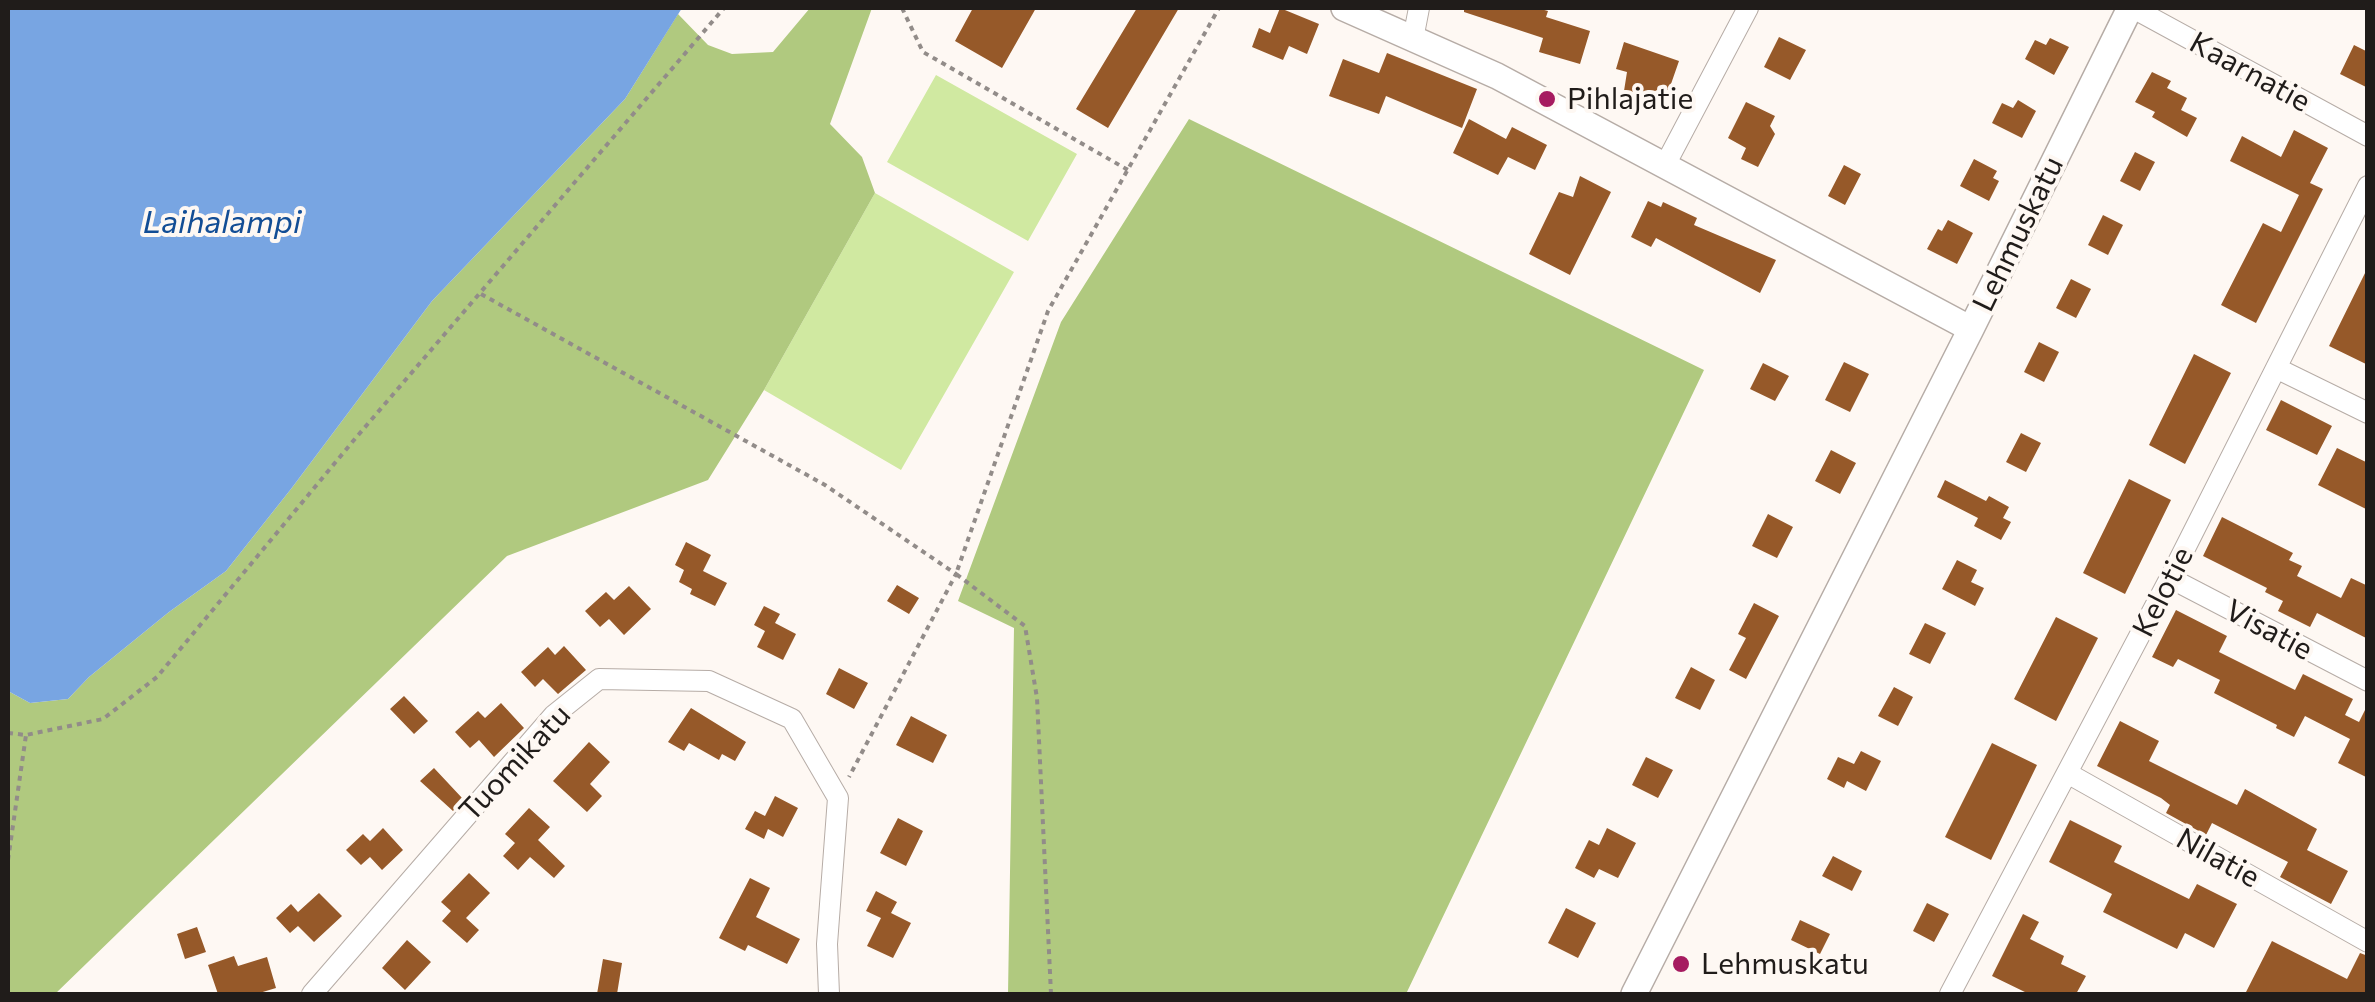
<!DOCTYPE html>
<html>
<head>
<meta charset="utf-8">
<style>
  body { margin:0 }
  #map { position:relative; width:2375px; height:1002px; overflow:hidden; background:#fef8f3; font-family:Commissioner,sans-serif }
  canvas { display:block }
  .frame { position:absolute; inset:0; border:10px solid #201c1a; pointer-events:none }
</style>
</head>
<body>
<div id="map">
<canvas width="2375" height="1002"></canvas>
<div class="frame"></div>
</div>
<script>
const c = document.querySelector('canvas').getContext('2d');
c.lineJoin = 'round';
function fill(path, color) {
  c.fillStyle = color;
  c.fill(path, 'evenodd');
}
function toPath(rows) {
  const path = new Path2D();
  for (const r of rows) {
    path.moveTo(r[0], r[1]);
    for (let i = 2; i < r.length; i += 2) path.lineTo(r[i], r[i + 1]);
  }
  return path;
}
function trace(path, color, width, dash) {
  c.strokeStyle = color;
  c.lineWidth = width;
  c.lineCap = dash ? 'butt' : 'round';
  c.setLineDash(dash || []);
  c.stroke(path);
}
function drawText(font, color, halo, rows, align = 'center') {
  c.font = font + ' Commissioner,sans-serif';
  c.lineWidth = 8;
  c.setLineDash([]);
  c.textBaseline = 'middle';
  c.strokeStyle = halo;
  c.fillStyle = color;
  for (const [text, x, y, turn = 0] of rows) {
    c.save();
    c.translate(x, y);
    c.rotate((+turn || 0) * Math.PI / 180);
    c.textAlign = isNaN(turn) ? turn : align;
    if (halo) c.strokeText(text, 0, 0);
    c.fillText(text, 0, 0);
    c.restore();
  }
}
fill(toPath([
  [936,75,1077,154,1028,241,887,162],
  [875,193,1014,272,901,470,764,390]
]), '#d0e9a1');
fill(toPath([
  [810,8,872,8,830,124,862,157,875,193,764,390,708,480,507,556,55,994,8,994,8,691,30,703,68,699,89,677,169,612,226,571,291,489,432,301,625,99,678,14,708,45,732,54,773,52],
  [1189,119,1704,370,1406,994,1008,994,1014,628,958,601,1061,322]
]), '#b0c97f');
fill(toPath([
  [8,8,682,8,625,99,432,301,291,489,226,571,169,612,89,677,68,699,30,703,8,691]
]), '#78a5e2');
fill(toPath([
  [973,8,1036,8,1002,68,955,41],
  [1137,8,1179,8,1108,128,1076,109],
  [1280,8,1319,24,1307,54,1289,46,1283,60,1252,47,1259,28,1270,33],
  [1464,8,1537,8,1548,11,1546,17,1590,31,1580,64,1539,52,1543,38,1464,12],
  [1779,37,1806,50,1790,80,1764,67],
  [2050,38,2069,47,2054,75,2025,59,2035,40,2046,45],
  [1624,42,1679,61,1664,104,1624,91,1627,72,1616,69],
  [2354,45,2368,52,2368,88,2340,74],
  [1387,53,1477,89,1462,128,1386,96,1379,114,1329,96,1343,59,1379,73],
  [2152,72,2171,81,2167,88,2187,98,2181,110,2197,118,2187,137,2152,117,2155,112,2135,102],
  [2018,100,2036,111,2022,138,1992,123,2002,103,2013,108],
  [1746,102,1775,116,1770,126,1775,134,1758,167,1741,159,1746,148,1728,138],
  [1469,119,1506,139,1512,127,1547,145,1535,170,1508,157,1498,175,1453,153],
  [2294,130,2328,148,2310,183,2323,189,2256,323,2221,305,2263,223,2281,232,2299,195,2230,161,2242,136,2281,157],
  [2135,152,2155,162,2140,191,2120,181],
  [1974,159,1997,171,1993,178,1999,181,1989,201,1960,186],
  [1844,165,1861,174,1845,205,1828,196],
  [1580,176,1611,192,1570,275,1529,254,1559,192,1573,197],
  [1648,201,1661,207,1663,202,1697,218,1694,225,1776,260,1760,293,1656,238,1651,247,1631,237],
  [2103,215,2123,225,2108,255,2088,245],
  [1948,220,1973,233,1957,264,1927,249,1938,229,1942,231],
  [2368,267,2368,365,2329,346],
  [2071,279,2091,289,2076,318,2056,308],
  [2039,342,2059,352,2044,382,2024,372],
  [2194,354,2231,373,2185,464,2149,445],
  [1844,362,1869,374,1850,412,1825,400],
  [1763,363,1789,376,1775,401,1750,389],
  [2281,400,2332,426,2317,455,2266,430],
  [2021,433,2041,443,2026,472,2006,462],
  [2337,448,2368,463,2368,510,2318,485],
  [1831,450,1856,463,1840,494,1815,481],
  [2129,479,2171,500,2125,594,2083,573],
  [1945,480,1986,501,1989,496,2009,507,2003,518,2011,522,2001,540,1974,526,1978,518,1937,497],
  [1768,514,1793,527,1777,558,1752,546],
  [2222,517,2293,553,2289,560,2302,566,2297,576,2341,598,2351,578,2368,586,2368,639,2317,613,2310,627,2278,611,2283,601,2265,592,2267,588,2203,556],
  [686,542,711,555,703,571,727,583,715,606,690,594,692,589,679,582,684,570,675,565],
  [1957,560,1977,570,1971,582,1984,588,1975,606,1942,589],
  [897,585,919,598,909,614,887,601],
  [629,586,651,609,624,635,609,619,600,627,585,611,606,592,614,600],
  [1754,603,1779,616,1746,679,1729,670,1746,638,1738,634],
  [764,606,780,614,775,623,796,634,783,660,757,647,765,631,754,625],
  [2176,610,2227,636,2219,652,2295,690,2303,674,2353,699,2345,715,2359,722,2368,704,2368,778,2338,763,2350,739,2305,716,2294,737,2276,728,2277,725,2214,693,2220,680,2178,659,2173,667,2152,657],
  [2056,617,2098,638,2056,721,2014,699],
  [1925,623,1946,633,1930,664,1909,654],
  [564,646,586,670,558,694,543,679,535,687,521,672,548,647,555,655],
  [1691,667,1715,680,1700,710,1675,698],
  [839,668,868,683,854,709,826,694],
  [1894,687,1913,697,1898,726,1878,716],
  [404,696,428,721,414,734,390,709],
  [501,703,524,728,494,757,479,740,470,748,455,732,478,711,485,718],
  [691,708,746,742,735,761,722,754,719,760,689,743,684,751,668,742],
  [911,716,947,735,933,763,896,745],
  [2120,721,2159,741,2149,761,2237,805,2245,789,2317,829,2307,850,2348,871,2331,904,2280,877,2288,862,2212,823,2206,835,2166,813,2170,805,2161,798,2097,766],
  [589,742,610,762,590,784,602,796,587,812,553,781],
  [1992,743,2037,765,1991,860,1945,837],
  [1861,751,1881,761,1866,791,1847,781,1844,788,1827,779,1838,757,1854,764],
  [1646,757,1673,770,1658,798,1632,785],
  [434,768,463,799,453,811,420,781],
  [775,796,798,808,783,837,768,829,764,839,745,829,755,811,765,816],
  [529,808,550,827,538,840,565,866,554,878,530,857,518,870,503,856,515,843,505,834],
  [898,818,923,831,906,866,880,853],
  [2070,820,2122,846,2114,862,2189,899,2197,884,2237,904,2214,948,2185,933,2177,949,2103,912,2112,894,2049,862],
  [383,828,403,850,382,870,370,857,361,865,346,850,363,834,370,841],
  [1607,828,1636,843,1618,878,1599,869,1594,878,1575,868,1589,840,1599,845],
  [1833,856,1862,871,1852,891,1822,876],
  [469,873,490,893,466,918,479,930,467,943,442,921,451,911,441,902],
  [750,878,770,888,756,917,800,939,787,964,748,945,745,951,719,938],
  [876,891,897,902,891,913,911,923,893,958,867,946,881,918,866,911],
  [319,893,342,916,314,942,298,926,290,933,276,918,291,904,298,912],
  [1927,903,1949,914,1934,942,1913,931],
  [1566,908,1596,923,1578,958,1548,943],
  [2023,914,2039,922,2030,939,2064,956,2061,964,2086,976,2076,994,2029,994,1992,976],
  [1800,920,1830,934,1820,954,1791,940],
  [197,927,206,952,185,959,177,934],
  [407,940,431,962,405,990,382,968],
  [2272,941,2347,979,2360,953,2368,956,2368,994,2245,994],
  [234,956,238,966,267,957,276,988,256,994,218,994,208,965],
  [603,959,622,963,617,994,597,994]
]), '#965929');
const minor = toPath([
  [2133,8,2368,136],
  [1413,39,1419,8],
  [1664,167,1748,8],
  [2276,368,2368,413],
  [2170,578,2368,681],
  [2069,774,2368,942],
  [312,994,554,715,599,679,709,681,792,719,838,798,827,944,829,994],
  [1950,994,2170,578,2368,186]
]);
const tertiary = toPath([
  [1344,8,1497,76,1971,329],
  [1634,994,1971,329,2130,8]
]);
trace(minor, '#b6aca6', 22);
trace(tertiary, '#b6aca6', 28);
trace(toPath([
  [902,8,923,52,1128,170],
  [481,294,825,485,956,574,849,777],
  [8,733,26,735,103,719,157,677,354,440,724,8],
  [8,860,26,735],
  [1051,994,1037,698,1025,626,956,574,1048,311,1219,8]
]), '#928c89', 4, [5, 5]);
trace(minor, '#fff', 20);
trace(tertiary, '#fff', 25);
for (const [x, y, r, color] of [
  [1547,99,10,"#a61b60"],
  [1681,964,10,"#a61b60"]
]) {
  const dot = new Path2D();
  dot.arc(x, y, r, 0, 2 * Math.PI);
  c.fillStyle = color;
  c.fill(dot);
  trace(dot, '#fef8f3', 4);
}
drawText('30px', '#201c1a', '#fef8f3', [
  ["Kaarnatie",2250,72,29],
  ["Lehmuskatu",2018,234,-64],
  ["Kelotie",2163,592,-63],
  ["Visatie",2269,630,28],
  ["Tuomikatu",515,763,-47],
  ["Nilatie",2218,858,29]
]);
drawText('30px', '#201c1a', '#fef8f3', [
  ["Pihlajatie",1567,99],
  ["Lehmuskatu",1701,964]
], 'left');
drawText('italic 32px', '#124d95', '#fef8f3', [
  ["Laihalampi",222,222]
]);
</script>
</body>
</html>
